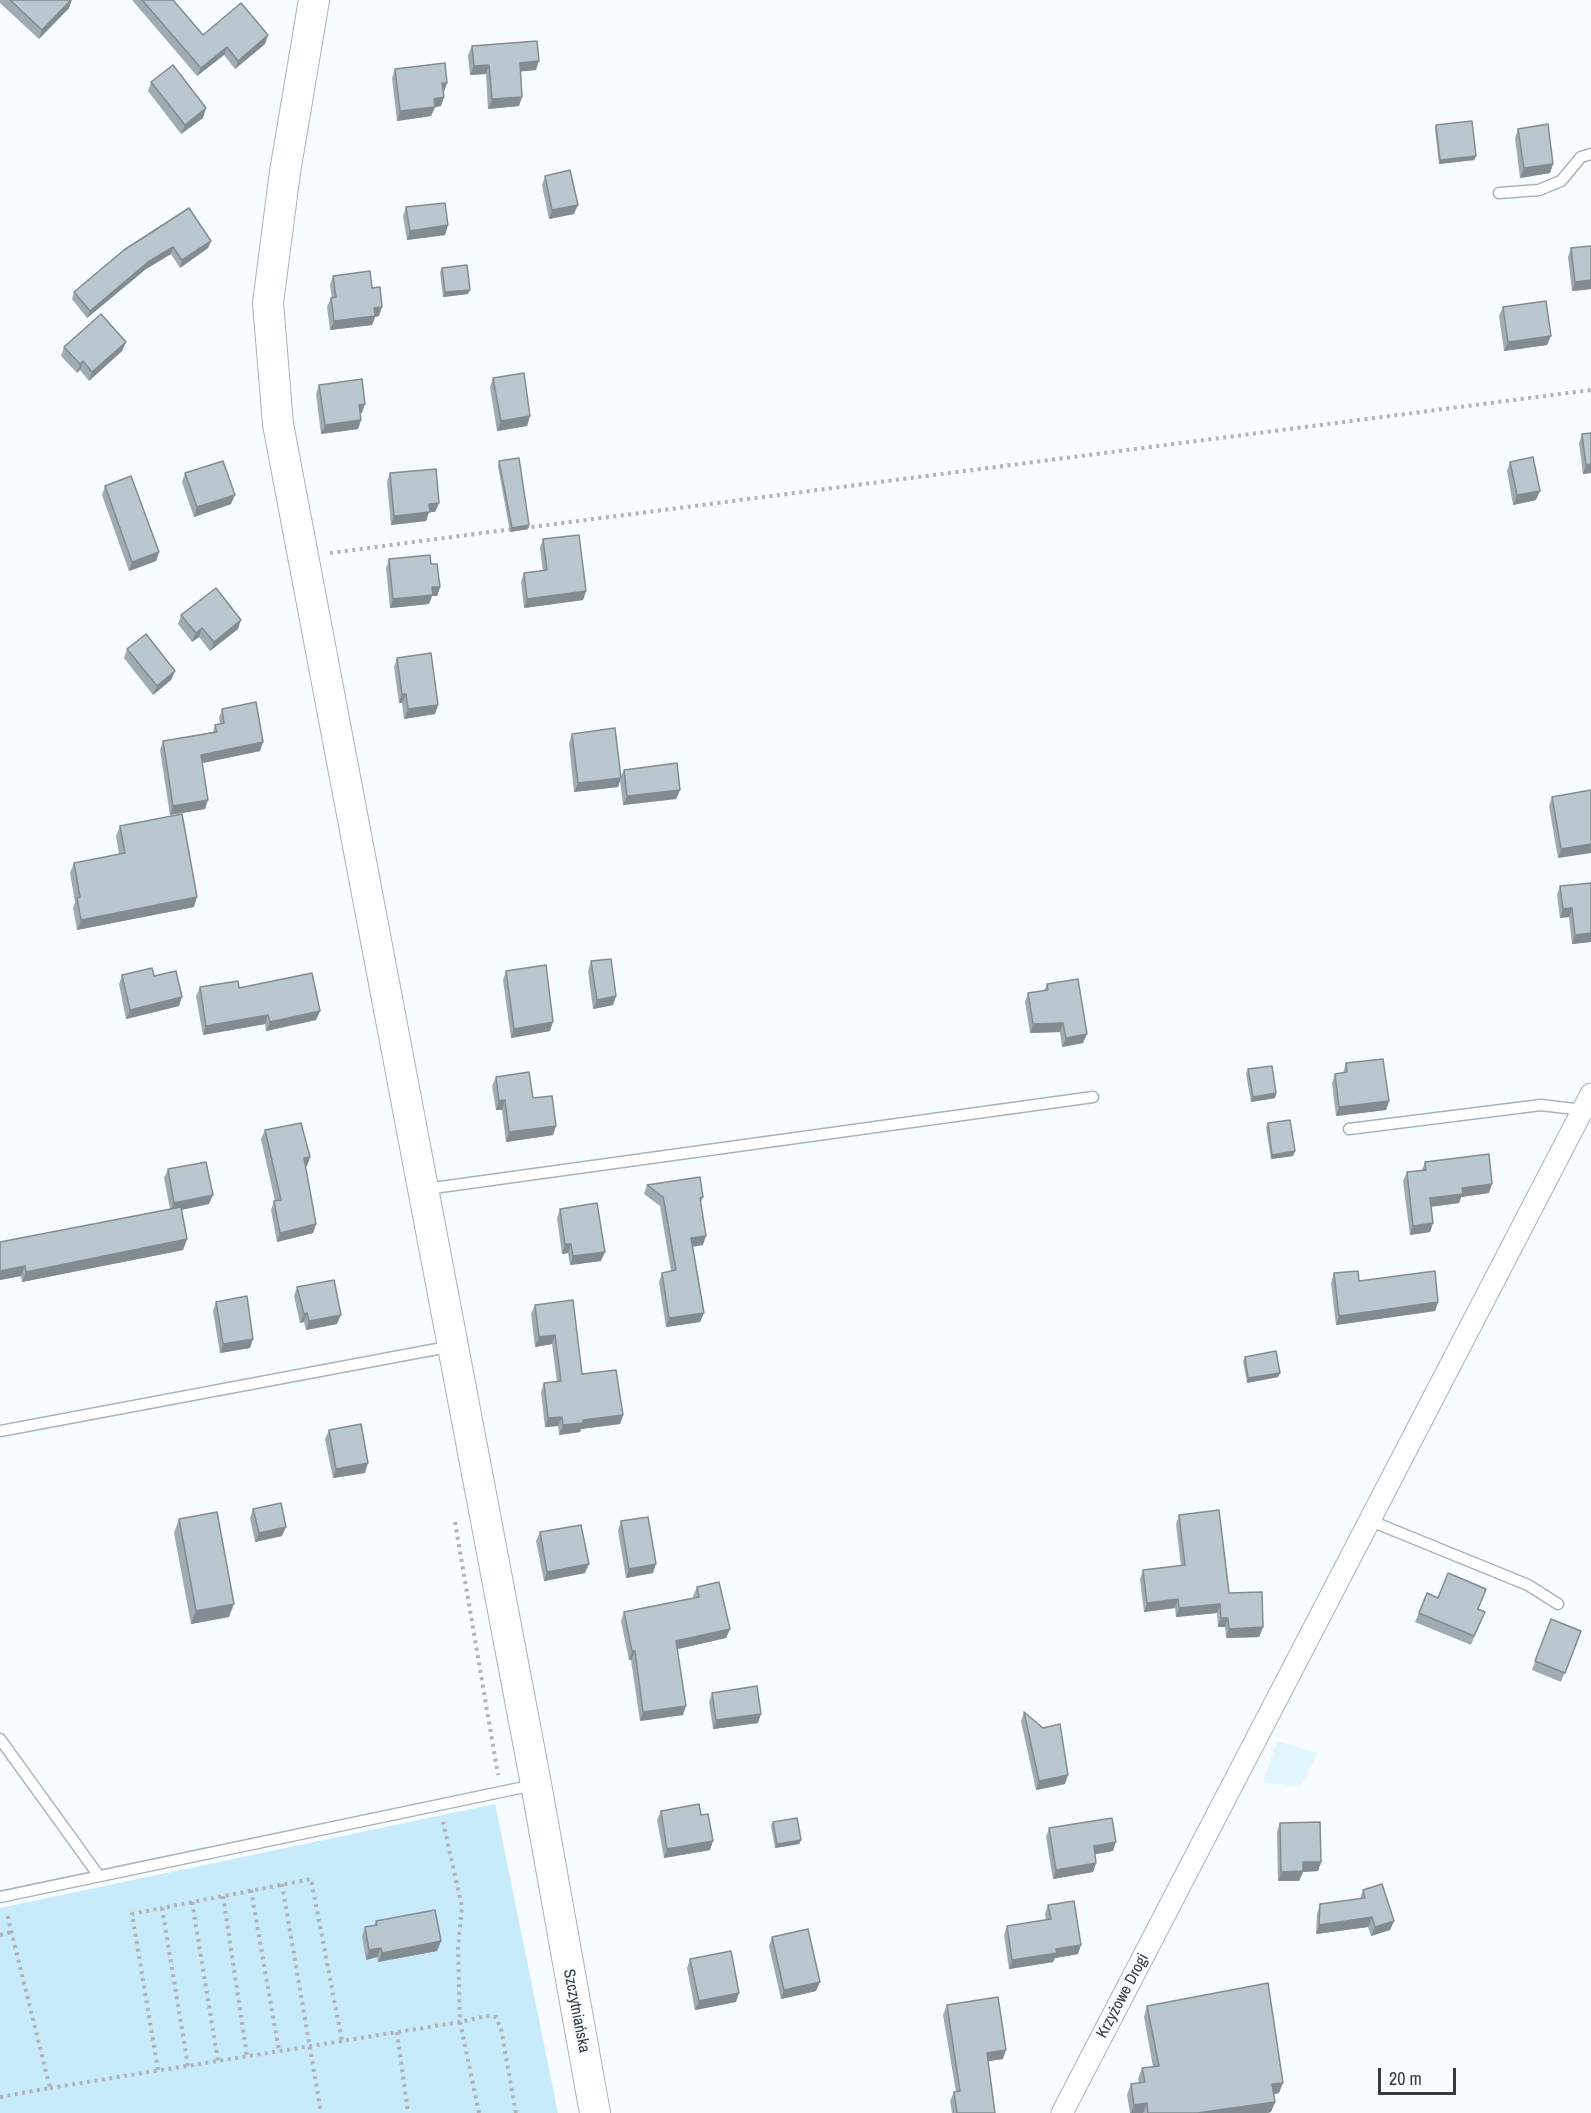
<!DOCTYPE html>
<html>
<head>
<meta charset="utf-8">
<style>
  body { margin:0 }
  #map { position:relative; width:1591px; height:2113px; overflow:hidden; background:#f6fcff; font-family:"Archivo Narrow",sans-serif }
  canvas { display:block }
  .scale { position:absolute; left:1378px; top:2068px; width:78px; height:27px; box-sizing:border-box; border:3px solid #353b3e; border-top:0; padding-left:8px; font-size:18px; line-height:21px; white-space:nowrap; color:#353b3e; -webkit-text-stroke:4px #f6fcff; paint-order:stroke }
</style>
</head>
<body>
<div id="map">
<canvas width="1591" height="2113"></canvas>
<div class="scale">20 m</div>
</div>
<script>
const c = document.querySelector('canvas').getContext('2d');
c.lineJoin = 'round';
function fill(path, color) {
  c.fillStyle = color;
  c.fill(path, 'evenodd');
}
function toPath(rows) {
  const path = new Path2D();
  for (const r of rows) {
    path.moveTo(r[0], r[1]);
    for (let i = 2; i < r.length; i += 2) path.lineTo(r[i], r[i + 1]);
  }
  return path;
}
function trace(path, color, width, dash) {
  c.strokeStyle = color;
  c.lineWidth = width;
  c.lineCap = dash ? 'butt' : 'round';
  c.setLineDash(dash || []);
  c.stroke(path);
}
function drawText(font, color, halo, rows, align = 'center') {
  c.font = font + ' "Archivo Narrow",sans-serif';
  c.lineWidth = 4.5;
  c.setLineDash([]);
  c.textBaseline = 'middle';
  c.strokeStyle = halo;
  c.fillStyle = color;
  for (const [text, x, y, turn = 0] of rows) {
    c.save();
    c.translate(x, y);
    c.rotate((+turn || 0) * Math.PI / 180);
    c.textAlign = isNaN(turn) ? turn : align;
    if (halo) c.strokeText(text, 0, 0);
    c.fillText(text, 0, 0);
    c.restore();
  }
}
fill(toPath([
  [1277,1741,1318,1753,1300,1787,1263,1782]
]), '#e3f6fe');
fill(toPath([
  [495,1804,558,2113,0,2113,0,1908]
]), '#c7ebfb');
const lane = toPath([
  [1499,193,1539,190,1561,181,1581,157,1591,154],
  [1349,1129,1541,1105,1583,1110],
  [426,1189,1093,1097],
  [0,1431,453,1346],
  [1371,1521,1528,1585,1558,1604],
  [0,1739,99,1876],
  [0,1897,534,1785]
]);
const street = toPath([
  [1062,2113,1591,1094]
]);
const secondary = toPath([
  [314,0,285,172,268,303,278,424,536,1784,595,2113]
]);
trace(lane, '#a6b5bb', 13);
trace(street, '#a6b5bb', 23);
trace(secondary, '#a6b5bb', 32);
trace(toPath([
  [524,528,1591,390],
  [330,553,513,529],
  [455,1522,498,1775],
  [282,1884,321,2113],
  [251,1890,279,2051],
  [223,1896,247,2056],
  [192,1902,218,2061],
  [0,1935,11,1932],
  [397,2032,408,2113],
  [188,2066,162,1908,311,1879,342,2041],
  [158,2070,132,1914,162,1908],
  [50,2088,460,2022,458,1948,462,1907,443,1822],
  [0,2097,50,2088,7,1914],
  [479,2113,460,2022,486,2016,496,2017,501,2029,516,2113]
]), '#aeb4b7', 4, [3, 4.5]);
trace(lane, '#fff', 10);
trace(street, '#fff', 21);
trace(secondary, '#fff', 30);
fill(toPath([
  [0,0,72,0,69,8,39,39,0,3],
  [132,0,173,0,203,35,268,35,265,44,235,69,224,55,197,76],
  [472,46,536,70,521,71,519,106,488,109,486,74,470,75,468,55],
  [395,69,444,92,444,97,441,106,435,107,431,116,397,121,392,78],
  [151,82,203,118,181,134,148,91],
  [1436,125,1476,156,1474,160,1439,164,1435,130],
  [1518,129,1553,164,1550,173,1520,178,1515,138],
  [545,176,574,214,549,219,542,185],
  [406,207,448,225,445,235,407,240,403,216],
  [211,241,208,248,180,268,171,254,146,269,87,318,72,299,74,292,124,250],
  [1591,246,1591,289,1572,291,1568,257,1571,248],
  [442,268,468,294,443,297,440,272],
  [333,276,372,288,379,316,375,317,372,325,330,330,327,307,331,298,332,298,330,285],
  [1503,307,1547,345,1504,351,1499,316],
  [126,342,122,351,89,381,80,370,77,373,61,356,64,347],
  [493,378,530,416,527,426,497,431,490,387],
  [319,385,362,413,360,414,361,420,358,429,321,434,316,394],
  [1582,434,1591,473,1583,474,1579,443],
  [499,461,529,525,528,529,510,532,498,466],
  [1510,462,1536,500,1513,505,1507,471],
  [185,473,231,504,194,517,182,482],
  [390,473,439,503,435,512,429,512,426,521,391,525,387,482],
  [105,486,159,552,156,561,129,571,102,495],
  [543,539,586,591,583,600,524,608,521,582,524,573,543,571,540,548],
  [389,559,431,564,440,587,437,596,432,596,429,604,390,608,386,568],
  [181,615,238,629,210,651,199,637,192,642,178,624],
  [127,649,175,671,171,680,153,695,124,658],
  [397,658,438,705,435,714,404,719,402,703,399,703,394,667],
  [222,709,260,751,202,763,205,809,170,815,160,750,163,741,213,732,215,725,220,724,219,718],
  [572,734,621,776,624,770,680,790,676,799,623,805,620,780,618,787,574,792,569,743],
  [1591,790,1558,858,1549,806,1552,797],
  [120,826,194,907,77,930,73,908,75,902,70,873,74,863,119,854,116,836],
  [1560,886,1591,942,1572,944,1569,917,1560,918,1557,895],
  [591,961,616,996,613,1005,593,1009,588,971],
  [506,971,550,1031,511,1038,503,980],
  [122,975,154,976,179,1006,126,1019,119,984],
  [1047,984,1083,1043,1062,1047,1060,1032,1030,1033,1025,1002,1028,993,1044,991],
  [200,987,239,988,320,1011,316,1020,266,1031,265,1024,203,1035,196,996],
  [1346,1063,1389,1101,1386,1110,1336,1116,1332,1083,1335,1074,1343,1073],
  [1248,1069,1276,1093,1275,1098,1251,1102,1246,1074],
  [496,1077,533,1098,556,1126,553,1135,506,1142,502,1110,496,1110,492,1086],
  [1268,1123,1295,1151,1293,1156,1271,1159,1266,1127],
  [265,1130,310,1157,307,1166,305,1166,316,1224,313,1233,277,1242,271,1210,274,1201,275,1201,261,1139],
  [1425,1162,1489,1193,1461,1197,1459,1203,1431,1207,1433,1223,1430,1232,1410,1235,1403,1181,1407,1172,1422,1170],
  [168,1169,209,1204,181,1210,187,1239,183,1250,22,1282,21,1276,0,1280,0,1242,170,1209,164,1178],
  [647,1185,703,1197,701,1203,703,1245,693,1247,704,1313,700,1322,666,1327,659,1282,662,1273,671,1271,660,1206,644,1194],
  [560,1209,601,1261,570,1265,568,1253,562,1254,557,1218],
  [1334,1273,1359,1281,1438,1302,1435,1311,1336,1325,1331,1283],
  [297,1287,337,1324,306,1330,304,1322,300,1323,294,1296],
  [216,1302,253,1339,250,1348,220,1353,213,1311],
  [535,1305,582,1374,623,1415,620,1424,581,1429,580,1432,559,1435,558,1426,545,1427,541,1392,544,1383,557,1382,552,1344,535,1347,531,1314],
  [1245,1357,1280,1373,1278,1377,1247,1383,1243,1361],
  [329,1430,365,1473,333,1478,325,1439],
  [253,1509,282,1536,255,1542,250,1518],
  [1179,1515,1229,1593,1263,1627,1259,1637,1226,1638,1225,1627,1218,1627,1217,1613,1176,1617,1175,1608,1144,1612,1140,1579,1143,1570,1181,1566,1176,1524],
  [179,1519,229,1617,191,1624,174,1533],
  [621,1521,653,1573,626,1578,618,1531],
  [540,1532,585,1573,544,1581,536,1541],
  [697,1587,730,1629,726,1638,678,1649,683,1715,640,1721,631,1660,629,1660,621,1621,624,1612,694,1598,693,1596],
  [1438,1598,1479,1609,1485,1612,1471,1645,1415,1622,1419,1613],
  [1551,1619,1581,1631,1561,1682,1532,1670],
  [712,1693,758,1723,713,1729,709,1702],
  [1024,1712,1065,1784,1036,1790,1021,1721],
  [661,1811,701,1815,710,1850,664,1858,657,1820],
  [773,1822,801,1840,799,1844,775,1848,771,1826],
  [1280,1823,1321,1862,1318,1871,1303,1872,1299,1881,1278,1881,1277,1832],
  [1049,1828,1113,1851,1095,1854,1096,1863,1093,1872,1053,1879,1046,1837],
  [1363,1890,1394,1921,1390,1930,1371,1936,1368,1927,1316,1934,1317,1914,1320,1904,1360,1899],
  [1048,1905,1078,1954,1055,1958,1053,1962,1009,1969,1004,1935,1007,1926,1046,1920,1045,1914],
  [376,1921,441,1941,437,1951,378,1962,377,1957,366,1960,362,1936,365,1927,374,1925],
  [772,1937,816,1991,781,1999,769,1946],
  [690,1959,736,2002,695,2010,687,1968],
  [947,2005,1003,2059,988,2061,995,2113,952,2113,950,2101,954,2092,956,2092,943,2015],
  [1147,2006,1279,2093,1274,2094,1275,2102,1271,2112,1130,2113,1127,2095,1131,2084,1139,2083,1138,2079,1142,2068,1153,2067,1144,2017]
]), '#9facb2');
fill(toPath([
  [71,0,69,8,39,39,42,30],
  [268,35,265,44,235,69,238,61],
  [227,47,224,55,197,76,201,68],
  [539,61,536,70,517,72,520,63],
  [489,65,486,74,470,75,474,66],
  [442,83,447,83,444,92,439,93],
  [444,97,441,106,435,107,431,116,397,121,400,111,434,99],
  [522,97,519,106,488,109,492,99],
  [206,108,203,118,181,134,185,125],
  [1476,156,1474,160,1439,164,1440,160],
  [1553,164,1550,173,1520,178,1524,168],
  [578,205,574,214,549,219,552,210],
  [448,225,445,235,407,240,410,231],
  [211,241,208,248,180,268,182,260],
  [173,247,171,254,146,269,87,318,90,311,148,262],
  [1591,280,1591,289,1572,291,1575,282],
  [470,290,468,294,443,297,445,292],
  [382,307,379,316,375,317,372,325,330,330,334,321,374,308],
  [1551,336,1547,345,1504,351,1508,342],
  [126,342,122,351,89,381,92,372],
  [83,361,80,370,77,373,80,364],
  [365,404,362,413,356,414,359,405],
  [530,416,527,426,497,431,501,421],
  [361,420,358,429,321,434,325,425],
  [1591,464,1591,473,1583,474,1586,465],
  [1540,491,1536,500,1513,505,1517,495],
  [235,495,231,504,194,517,197,507],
  [439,503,435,512,429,512,426,521,391,525,394,516,429,504],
  [529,525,528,529,510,532,512,528],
  [159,552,156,561,129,571,132,562],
  [432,587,440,587,437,596,432,596,429,604,390,608,393,599],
  [586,591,583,600,524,608,527,599],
  [241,620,238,629,210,651,214,642],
  [202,628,199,637,192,642,196,633],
  [175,671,171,680,153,695,157,686],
  [402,694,406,694,402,703,399,703],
  [438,705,435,714,404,719,408,709],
  [263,742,260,751,198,764,201,755],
  [621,778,618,787,574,792,578,783],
  [680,790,676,799,623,805,627,796],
  [208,800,205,809,170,815,173,806],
  [1591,844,1591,853,1558,858,1561,849],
  [197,897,194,907,77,930,81,920],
  [1572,908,1569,917,1560,918,1563,909],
  [1591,933,1591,942,1572,944,1575,935],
  [616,996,613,1005,593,1009,597,1000],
  [182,997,179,1006,126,1019,130,1010],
  [320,1011,316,1020,266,1031,270,1022],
  [268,1015,265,1024,203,1035,206,1026],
  [553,1022,550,1031,511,1038,514,1029],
  [1063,1023,1060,1032,1030,1033,1033,1024],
  [1087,1034,1083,1043,1062,1047,1066,1038],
  [1276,1093,1275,1098,1251,1102,1253,1097],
  [505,1100,502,1110,496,1110,499,1101],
  [1389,1101,1386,1110,1336,1116,1339,1107],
  [556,1126,553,1135,506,1142,509,1132],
  [1295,1151,1293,1156,1271,1159,1272,1155],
  [310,1157,307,1166,301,1167,304,1158],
  [1492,1184,1489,1193,1461,1197,1459,1203,1427,1207,1430,1198,1462,1188],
  [213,1195,209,1204,171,1212,174,1203],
  [1433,1223,1430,1232,1410,1235,1413,1226],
  [316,1224,313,1233,277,1242,280,1233],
  [706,1236,703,1245,688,1247,691,1238],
  [187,1239,183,1250,22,1282,26,1272],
  [565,1244,571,1244,568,1253,562,1254],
  [605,1252,601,1261,570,1265,573,1256],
  [25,1266,21,1276,0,1280,0,1271],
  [1438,1302,1435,1311,1336,1325,1339,1316],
  [307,1313,304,1322,300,1323,304,1314],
  [704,1313,700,1322,666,1327,669,1318],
  [341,1315,337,1324,306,1330,309,1321],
  [555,1335,552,1344,535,1347,539,1337],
  [253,1339,250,1348,220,1353,223,1344],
  [1280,1373,1278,1377,1247,1383,1248,1378],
  [623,1415,620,1424,581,1429,580,1432,559,1435,563,1425,583,1420],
  [562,1417,558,1426,545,1427,548,1418],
  [368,1463,365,1473,333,1478,336,1469],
  [286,1527,282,1536,255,1542,259,1533],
  [589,1564,585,1573,544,1581,547,1572],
  [656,1564,653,1573,626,1578,629,1569],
  [1178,1599,1175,1608,1144,1612,1147,1603],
  [234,1604,229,1617,191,1624,196,1611],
  [1220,1604,1217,1613,1176,1617,1179,1608],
  [1221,1618,1228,1618,1225,1627,1218,1627],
  [1263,1627,1259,1637,1226,1638,1229,1629],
  [730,1629,726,1638,673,1650,676,1641],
  [632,1651,635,1651,631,1660,629,1660],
  [686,1706,683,1715,640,1721,643,1712],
  [761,1714,758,1723,713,1729,716,1720],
  [1068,1775,1065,1784,1036,1790,1039,1781],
  [801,1840,799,1844,775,1848,777,1844],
  [713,1841,710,1850,664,1858,667,1849],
  [1116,1842,1113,1851,1091,1855,1094,1846],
  [1303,1862,1321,1862,1318,1871,1303,1872,1299,1881,1278,1881,1281,1872],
  [1096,1863,1093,1872,1053,1879,1056,1870],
  [1372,1917,1368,1927,1316,1934,1319,1925],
  [1394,1921,1390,1930,1371,1936,1375,1927],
  [441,1941,437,1951,378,1962,382,1953],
  [1081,1945,1078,1954,1055,1958,1053,1962,1009,1969,1012,1960,1056,1949],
  [381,1948,377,1957,366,1960,369,1950],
  [820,1982,816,1991,781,1999,784,1990],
  [739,1993,736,2002,695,2010,699,2001],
  [1006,2050,1003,2059,983,2062,987,2053],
  [1283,2083,1279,2093,1269,2095,1272,2084],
  [1275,2102,1271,2112,1268,2113,1197,2113],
  [1147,2103,1143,2113,1131,2113,1134,2105]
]), '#828c91');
const building = toPath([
  [10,0,71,0,42,30,10,0],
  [142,0,173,0,203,35,241,3,268,35,238,61,227,47,201,68,142,0],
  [537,41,539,61,520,63,522,97,492,99,489,65,474,66,472,46,537,41],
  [445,63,447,83,442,83,444,97,434,99,435,107,400,111,395,69,445,63],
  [173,65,206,108,185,125,151,82,173,65],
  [1472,121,1476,156,1440,160,1436,125,1472,121],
  [1548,124,1553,164,1524,168,1518,129,1548,124],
  [570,170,578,205,552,210,545,176,570,170],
  [445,203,448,225,410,231,406,207,445,203],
  [189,208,211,241,182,260,173,247,148,262,90,311,74,292,124,250,189,208],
  [1591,246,1591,280,1575,282,1571,248,1591,246],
  [467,265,470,290,445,292,442,268,467,265],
  [370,271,372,288,380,287,382,307,374,308,375,316,334,321,331,298,336,297,333,276,370,271],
  [1546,301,1551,336,1508,342,1503,307,1546,301],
  [101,314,126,342,92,372,83,361,80,364,64,347,101,314],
  [524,373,530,416,501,421,493,378,524,373],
  [362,379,365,404,359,405,361,420,325,425,319,385,362,379],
  [1591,433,1591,464,1586,465,1582,434,1591,433],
  [1533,457,1540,491,1517,495,1510,462,1533,457],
  [519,458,529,525,512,528,499,461,519,458],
  [223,461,235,495,197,507,185,473,223,461],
  [436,469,439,503,429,504,430,512,394,516,390,473,436,469],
  [131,476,159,552,132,562,105,486,131,476],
  [579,535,586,591,527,599,524,573,547,570,543,539,579,535],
  [430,555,431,564,437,564,440,587,432,587,433,595,393,599,389,559,430,555],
  [216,588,241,620,214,642,202,628,196,633,181,615,216,588],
  [146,634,175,671,157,686,127,649,146,634],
  [431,653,438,705,408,709,406,694,402,694,397,658,431,653],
  [256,702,263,742,201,755,208,800,173,806,163,741,217,732,215,725,224,723,222,709,256,702],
  [615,728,621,778,578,783,572,734,615,728],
  [677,763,680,790,627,796,624,770,677,763],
  [1591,790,1591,844,1561,849,1552,797,1591,790],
  [182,814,197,897,81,920,77,898,80,897,74,863,125,853,120,826,182,814],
  [1591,883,1591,933,1575,935,1572,908,1563,909,1560,886,1591,883],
  [611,959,616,996,597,1000,591,961,611,959],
  [546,965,553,1022,514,1029,506,971,546,965],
  [152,968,154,976,176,971,182,997,130,1010,122,975,152,968],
  [312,973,320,1011,270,1022,268,1015,206,1026,200,987,238,981,239,988,312,973],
  [1078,979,1087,1034,1066,1038,1063,1023,1033,1024,1028,993,1048,990,1047,984,1078,979],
  [1383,1059,1389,1101,1339,1107,1335,1074,1347,1072,1346,1063,1383,1059],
  [1272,1066,1276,1093,1253,1097,1248,1069,1272,1066],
  [529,1072,533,1098,552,1096,556,1126,509,1132,505,1100,499,1101,496,1077,529,1072],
  [1290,1120,1295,1151,1272,1155,1268,1123,1290,1120],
  [301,1123,310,1157,304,1158,316,1224,280,1233,274,1201,281,1200,265,1130,301,1123],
  [1489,1154,1492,1184,1462,1188,1463,1194,1430,1198,1433,1223,1413,1226,1407,1172,1426,1170,1425,1162,1489,1154],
  [206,1162,213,1195,174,1203,168,1169,206,1162],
  [700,1177,703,1197,700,1198,706,1236,691,1238,704,1313,669,1318,662,1273,676,1270,665,1207,663,1197,647,1185,700,1177],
  [597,1203,605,1252,573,1256,571,1244,565,1244,560,1209,597,1203],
  [181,1207,187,1239,26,1272,25,1266,0,1271,0,1242,181,1207],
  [1358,1271,1359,1281,1435,1271,1438,1302,1339,1316,1334,1273,1358,1271],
  [334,1280,341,1315,309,1321,307,1313,304,1314,297,1287,334,1280],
  [247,1296,253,1339,223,1344,216,1302,247,1296],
  [573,1300,582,1374,616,1370,623,1415,583,1420,583,1423,563,1425,562,1417,548,1418,544,1383,561,1381,555,1335,539,1337,535,1305,573,1300],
  [1276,1351,1280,1373,1248,1378,1245,1357,1276,1351],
  [361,1424,368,1463,336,1469,329,1430,361,1424],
  [281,1503,286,1527,259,1533,253,1509,281,1503],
  [1219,1510,1229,1593,1262,1592,1263,1627,1229,1629,1228,1618,1221,1618,1220,1604,1179,1608,1178,1599,1147,1603,1143,1570,1185,1565,1179,1515,1219,1510],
  [217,1512,234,1604,196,1611,179,1519,217,1512],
  [648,1517,656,1564,629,1569,621,1521,648,1517],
  [581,1525,589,1564,547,1572,540,1532,581,1525],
  [1448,1573,1486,1589,1478,1609,1485,1612,1474,1636,1419,1613,1427,1593,1438,1598,1448,1573],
  [719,1582,730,1629,676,1641,686,1706,643,1712,635,1651,632,1651,624,1612,699,1597,697,1587,719,1582],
  [1551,1619,1581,1631,1565,1673,1535,1661,1551,1619],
  [757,1686,761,1714,716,1720,712,1693,757,1686],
  [1024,1712,1043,1728,1060,1724,1068,1775,1039,1781,1024,1712],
  [699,1804,701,1815,708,1814,713,1841,667,1849,661,1811,699,1804],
  [797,1818,801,1840,777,1844,773,1822,797,1818],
  [1112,1818,1116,1842,1094,1846,1096,1863,1056,1870,1049,1828,1112,1818],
  [1320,1822,1321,1862,1303,1862,1303,1871,1281,1872,1280,1823,1320,1822],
  [1382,1884,1394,1921,1375,1927,1372,1917,1319,1925,1320,1904,1365,1898,1363,1890,1382,1884],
  [1074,1901,1081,1945,1056,1949,1057,1953,1012,1960,1007,1926,1051,1919,1048,1905,1074,1901],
  [435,1910,441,1941,382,1953,381,1948,369,1950,365,1927,377,1925,376,1921,435,1910],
  [808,1929,820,1982,784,1990,772,1937,808,1929],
  [731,1951,739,1993,699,2001,690,1959,731,1951],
  [1268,1983,1283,2083,1272,2084,1275,2102,1197,2113,1148,2113,1147,2103,1134,2105,1131,2084,1145,2082,1142,2068,1159,2066,1147,2006,1268,1983],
  [998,1997,1006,2050,987,2053,995,2113,957,2113,954,2092,960,2091,947,2005,998,1997]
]);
fill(building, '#b9c8cf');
trace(building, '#828c91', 1.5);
drawText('16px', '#353b3e', '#f6fcff', [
  ["Krzyżowe Drogi",1123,1996,-62],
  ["Szczytniańska",576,2011,79]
]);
</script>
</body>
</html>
